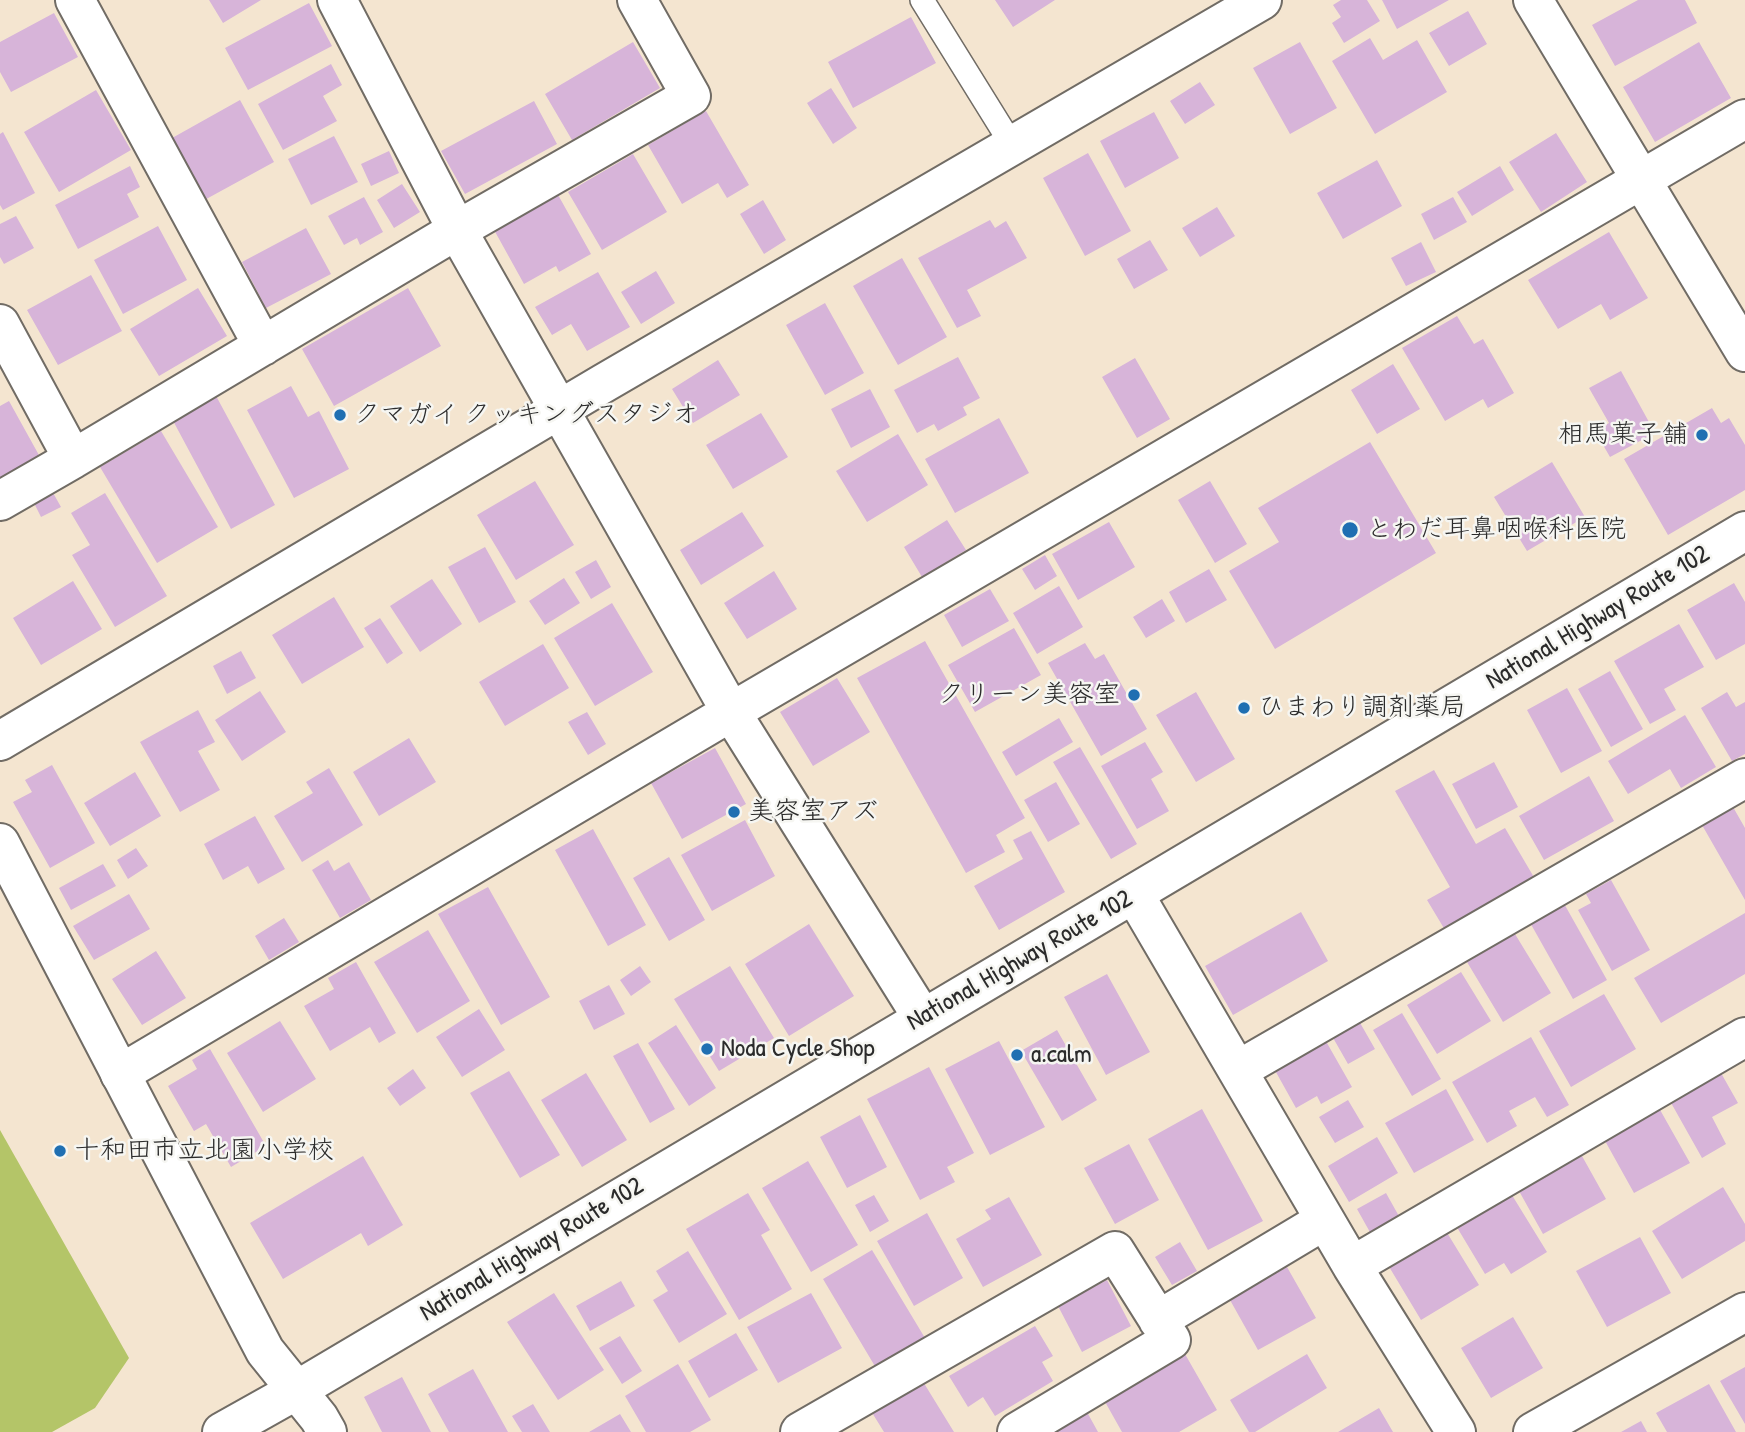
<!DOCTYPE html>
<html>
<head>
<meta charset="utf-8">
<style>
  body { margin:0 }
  canvas { display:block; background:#f4e5d0 }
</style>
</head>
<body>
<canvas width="1745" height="1432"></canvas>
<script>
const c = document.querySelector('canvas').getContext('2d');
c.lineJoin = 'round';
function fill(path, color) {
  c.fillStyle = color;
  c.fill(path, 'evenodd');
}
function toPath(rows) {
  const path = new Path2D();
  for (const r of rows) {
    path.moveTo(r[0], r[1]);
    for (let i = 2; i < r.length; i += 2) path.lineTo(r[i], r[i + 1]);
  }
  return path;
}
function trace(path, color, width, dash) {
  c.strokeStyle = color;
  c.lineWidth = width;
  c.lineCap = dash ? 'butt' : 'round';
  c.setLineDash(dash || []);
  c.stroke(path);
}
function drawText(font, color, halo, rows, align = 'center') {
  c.font = font + ' "Patrick Hand","Klee One",sans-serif';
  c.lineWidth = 5;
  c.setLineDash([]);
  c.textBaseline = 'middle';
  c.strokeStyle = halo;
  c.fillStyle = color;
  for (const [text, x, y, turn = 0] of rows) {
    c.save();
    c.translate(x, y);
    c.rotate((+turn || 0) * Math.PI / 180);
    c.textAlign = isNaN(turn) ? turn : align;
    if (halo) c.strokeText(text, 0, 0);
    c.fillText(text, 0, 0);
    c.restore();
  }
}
fill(toPath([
  [0,1130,129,1358,95,1408,52,1432,0,1432]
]), '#b4c568');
fill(toPath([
  [209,0,261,0,223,23],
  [995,0,1055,0,1013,27],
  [1341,0,1367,0,1380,21,1344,43,1332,23,1341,17,1333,5],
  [1382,0,1449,0,1397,29],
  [1638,0,1685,0,1697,23,1615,66,1592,25],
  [309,3,332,46,248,90,225,48],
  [1468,11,1487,44,1449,66,1429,33],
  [54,13,78,57,11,92,0,72,0,42],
  [911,17,936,63,853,108,828,62],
  [1370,38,1383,60,1417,40,1447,92,1375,134,1332,61],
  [633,42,660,88,572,140,545,94],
  [1300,42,1337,108,1290,134,1253,68],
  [1699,42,1731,98,1655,142,1623,87],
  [331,64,342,85,323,96,337,121,283,150,258,104],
  [1200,82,1215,105,1185,124,1170,101],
  [831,88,857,128,833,144,807,103],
  [96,90,131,150,59,192,24,132],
  [240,100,274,162,199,203,165,142],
  [534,101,557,144,465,194,441,151],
  [706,111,749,185,727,198,718,183,682,204,648,145],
  [1154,112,1179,158,1125,188,1100,141],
  [3,132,35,193,3,210,0,205,0,134],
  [1556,133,1587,182,1541,212,1509,162],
  [334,136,358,182,311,205,288,159],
  [389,151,399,173,371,186,361,164],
  [1088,153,1131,231,1085,256,1043,178],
  [633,154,667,212,602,250,568,192],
  [1377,160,1402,206,1343,239,1317,193],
  [130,166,140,187,127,194,139,217,78,249,55,205],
  [1500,166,1514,190,1472,216,1457,192],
  [402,184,420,212,394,228,377,200],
  [557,193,591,254,559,272,556,266,524,284,493,228],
  [364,197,383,232,360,245,357,238,344,245,328,216],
  [1453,197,1467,222,1434,240,1421,214],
  [763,200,786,240,764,254,740,214],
  [1217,207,1235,236,1200,257,1182,228],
  [16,216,34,248,4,264,0,257,0,224],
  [990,220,995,228,1006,221,1027,258,967,290,981,316,957,328,918,258],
  [158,226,187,280,123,314,94,260],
  [306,228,331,274,266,308,242,262],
  [1609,232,1648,298,1610,320,1601,304,1558,329,1528,280],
  [1150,240,1168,270,1134,289,1117,259],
  [1421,242,1436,272,1406,286,1391,258],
  [902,258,947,337,898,365,853,286],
  [656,271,675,303,641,324,621,292],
  [598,272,630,327,587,351,571,324,552,335,535,307],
  [91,275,122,331,58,365,27,310],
  [198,288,227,336,159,376,130,329],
  [408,288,441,346,334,406,302,349],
  [825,303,864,373,825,395,786,325],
  [1457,316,1474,344,1483,339,1514,393,1488,408,1483,399,1445,421,1402,348],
  [958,357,980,398,963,407,967,415,938,431,934,424,917,433,894,390],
  [1135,358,1170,419,1137,438,1102,377],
  [718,360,740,395,693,423,672,389],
  [1393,364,1420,409,1377,434,1351,390],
  [1621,371,1655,433,1610,457,1595,431,1609,423,1589,388],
  [291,386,308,417,319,411,349,469,294,498,247,410],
  [870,389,890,427,851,448,831,409],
  [215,394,275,505,231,529,171,417],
  [9,401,40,457,0,479,0,406],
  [1712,408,1721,423,1729,418,1745,445,1745,490,1668,535,1624,459],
  [761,413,788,457,733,489,706,445],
  [999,418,1029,473,955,513,925,459],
  [161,431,218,527,157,563,100,467],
  [898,434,928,485,867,522,836,471],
  [1370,442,1436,553,1275,649,1229,571,1279,542,1258,508],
  [1552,462,1585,517,1527,551,1494,497],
  [535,481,574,545,516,580,477,515],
  [1210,481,1247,544,1215,563,1178,500],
  [52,491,61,507,41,517,33,501],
  [105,493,167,596,115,627,72,555,90,545,71,513],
  [742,512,764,546,701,585,680,550],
  [947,520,966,550,922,577,904,547],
  [1109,522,1135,567,1078,600,1052,554],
  [485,547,516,602,479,623,448,567],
  [1045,555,1057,576,1035,590,1022,569],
  [596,560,611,587,591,599,575,572],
  [1209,569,1227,600,1186,623,1169,592],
  [774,571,797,609,747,639,724,603],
  [564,578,580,603,545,625,529,601],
  [432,579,462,624,420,652,390,606],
  [73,581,102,629,41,665,13,618],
  [1734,583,1745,602,1745,644,1716,660,1687,610],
  [1059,586,1083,627,1037,654,1013,613],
  [990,589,1009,621,962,647,944,615],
  [334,597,364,647,302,684,272,635],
  [1162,599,1175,621,1146,638,1133,617],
  [612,603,653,672,595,706,554,638],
  [380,618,403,653,387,664,364,628],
  [1679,624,1704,667,1664,689,1676,710,1650,724,1614,661],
  [1014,628,1041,675,975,712,948,665],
  [925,641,1025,818,996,835,1005,852,966,873,857,678],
  [1085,643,1095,659,1104,654,1147,729,1101,756,1048,663],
  [543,644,569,688,505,726,479,682],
  [241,651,256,678,227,694,213,666],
  [1610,671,1643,729,1611,747,1578,689],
  [837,678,870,732,813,766,780,712],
  [1567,688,1602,751,1561,773,1527,710],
  [260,691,286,732,242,761,215,720],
  [1196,692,1235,759,1196,782,1156,715],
  [1727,692,1736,707,1745,702,1745,754,1732,761,1701,708],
  [198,710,215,742,198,751,220,790,180,812,140,742],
  [587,712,606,744,588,755,568,722],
  [1685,715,1716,767,1681,788,1670,769,1628,794,1608,761],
  [1059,718,1073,742,1016,776,1002,752],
  [409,738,436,782,379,816,353,772],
  [1145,742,1163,772,1151,779,1169,811,1137,829,1101,766],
  [1080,747,1137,844,1111,859,1053,762],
  [715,748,746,804,682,839,651,783],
  [1494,762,1518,807,1476,829,1452,784],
  [52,765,95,843,50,868,13,802,32,792,25,780],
  [329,768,363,825,302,862,274,816,313,793,306,782],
  [1434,770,1476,844,1505,828,1535,879,1445,930,1427,900,1450,887,1395,791],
  [135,772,161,816,110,846,84,803],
  [1589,776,1614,821,1544,860,1519,816],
  [1056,782,1080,824,1048,842,1024,800],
  [1729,800,1745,828,1745,900,1698,818],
  [255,816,285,869,258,884,248,866,223,880,204,844],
  [745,820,775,876,712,911,681,855],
  [593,829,646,925,608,946,555,850],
  [1031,831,1065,892,999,930,974,886,1023,859,1013,840],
  [136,848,148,866,128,879,117,860],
  [669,857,705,920,669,941,633,878],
  [328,860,334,871,349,862,371,900,340,918,312,870],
  [103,864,116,886,71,910,59,888],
  [1611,880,1650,950,1612,971,1578,910,1591,903,1586,894],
  [488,887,550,997,501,1025,438,914],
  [129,894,150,929,94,960,73,926],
  [1562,900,1607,980,1573,999,1528,919],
  [1301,912,1328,961,1233,1015,1205,966],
  [1745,913,1745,974,1661,1023,1634,978],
  [284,918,299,942,269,960,255,936],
  [809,924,854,996,789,1036,745,964],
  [428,930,470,1001,417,1033,374,962],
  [1515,934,1551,993,1503,1022,1467,962],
  [156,951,186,998,142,1025,112,979],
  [356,962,396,1033,379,1043,370,1027,330,1051,304,1006,334,989,328,978],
  [640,966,651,982,631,996,620,980],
  [730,966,774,1038,719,1071,674,999],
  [1461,972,1491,1021,1437,1054,1407,1005],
  [1107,974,1150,1052,1106,1075,1064,997],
  [609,985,625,1014,594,1030,579,1001],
  [1604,994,1636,1049,1571,1087,1539,1031],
  [479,1009,505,1050,462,1077,436,1037],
  [1402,1013,1441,1079,1412,1096,1373,1030],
  [280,1021,316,1079,263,1112,227,1053],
  [1359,1021,1375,1049,1348,1064,1332,1036],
  [676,1025,716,1088,689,1106,648,1043],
  [1057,1030,1097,1100,1062,1121,1021,1051],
  [1323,1036,1352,1087,1321,1104,1317,1096,1296,1108,1272,1065],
  [1531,1037,1569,1105,1547,1117,1535,1097,1509,1111,1517,1126,1487,1143,1452,1082],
  [999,1041,1045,1127,990,1155,945,1069],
  [638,1043,675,1109,650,1123,613,1056],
  [210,1049,266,1146,231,1167,206,1124,194,1131,168,1086,197,1069,192,1060],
  [929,1067,974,1153,947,1167,955,1182,920,1200,867,1099],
  [413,1069,426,1088,400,1106,387,1088],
  [509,1071,560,1155,520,1178,470,1093],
  [586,1073,627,1140,582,1167,541,1100],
  [1721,1073,1738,1103,1712,1117,1726,1144,1702,1158,1670,1101],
  [1446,1089,1474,1140,1414,1173,1385,1123],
  [1348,1100,1364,1127,1335,1143,1319,1117],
  [1659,1108,1690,1163,1634,1193,1604,1139],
  [1202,1109,1263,1221,1208,1250,1148,1139],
  [860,1115,887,1167,847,1188,820,1137],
  [1377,1137,1398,1173,1349,1202,1328,1166],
  [1129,1144,1159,1200,1115,1224,1084,1168],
  [363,1156,403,1225,368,1246,361,1233,283,1279,250,1223],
  [1582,1156,1606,1199,1543,1234,1519,1191],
  [808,1161,858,1245,811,1272,762,1188],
  [1507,1187,1547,1252,1511,1274,1504,1263,1485,1274,1452,1219],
  [1723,1187,1745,1224,1745,1241,1682,1279,1652,1231],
  [748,1193,770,1230,761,1235,792,1289,739,1320,686,1229],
  [1386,1193,1400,1218,1371,1234,1357,1209],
  [874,1195,889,1221,870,1232,855,1205],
  [1009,1197,1042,1255,983,1287,956,1239,991,1219,985,1210],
  [927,1213,963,1278,914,1306,877,1241],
  [1446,1231,1479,1285,1421,1320,1388,1265],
  [1640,1237,1671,1293,1607,1327,1576,1271],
  [1180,1242,1197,1271,1172,1285,1155,1257],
  [872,1250,925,1338,876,1368,823,1279],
  [688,1251,727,1314,679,1343,653,1300,668,1291,656,1271],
  [1287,1267,1316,1318,1258,1350,1230,1300],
  [1107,1280,1131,1326,1082,1352,1058,1306],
  [621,1281,635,1306,590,1331,576,1306],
  [554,1293,604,1370,558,1400,507,1322],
  [811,1293,842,1348,778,1383,747,1327],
  [1513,1317,1543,1368,1491,1398,1461,1348],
  [1035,1326,1053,1356,1042,1362,1053,1381,995,1416,983,1397,968,1407,949,1376],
  [736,1333,758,1370,709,1398,688,1361],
  [620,1336,642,1371,622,1384,599,1348],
  [1185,1354,1217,1410,1179,1432,1122,1432,1104,1400],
  [1307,1354,1327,1388,1255,1432,1249,1432,1230,1400],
  [678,1364,711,1420,690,1432,646,1432,625,1396],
  [1745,1367,1745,1424,1720,1381],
  [473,1369,508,1432,449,1432,428,1394],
  [402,1377,431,1432,382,1432,364,1397],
  [922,1380,954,1432,884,1432,871,1411],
  [1709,1384,1736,1432,1667,1432,1656,1413],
  [533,1404,550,1432,522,1432,512,1416],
  [1379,1408,1393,1432,1338,1432],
  [1087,1412,1098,1432,1050,1432],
  [620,1414,631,1432,589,1432],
  [1641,1421,1647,1432,1621,1432]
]), '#d7b4d9');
const service = toPath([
  [922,0,1012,145]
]);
const minor = toPath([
  [75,0,263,346],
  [337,0,457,230,731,712,922,1017],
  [1533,0,1745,352],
  [0,324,73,459,0,501],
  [73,459,457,230,691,96,637,0],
  [1134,894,1352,1266,1456,1432],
  [1238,1070,1745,778],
  [120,1074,731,712,1745,119],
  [1352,1266,1745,1037],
  [1158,1320,1325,1220],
  [800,1432,1115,1251,1171,1340,1017,1432]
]);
const tertiary = toPath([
  [0,741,604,383,1262,0],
  [0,843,265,1351,319,1418,327,1432],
  [1533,1432,1745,1312]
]);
const trunk = toPath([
  [222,1432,297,1390,1745,531]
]);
trace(service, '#716c65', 26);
trace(minor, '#716c65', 42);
trace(tertiary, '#716c65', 42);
trace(trunk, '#716c65', 42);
trace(service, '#fff', 23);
trace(minor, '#fff', 38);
trace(tertiary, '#fff', 38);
trace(trunk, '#fff', 38);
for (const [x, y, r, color] of [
  [340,415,7,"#1f6fb2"],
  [1702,435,7,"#1f6fb2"],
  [1350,530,9,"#1f6fb2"],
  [1134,695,7,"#1f6fb2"],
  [1244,708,7,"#1f6fb2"],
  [734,812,7,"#1f6fb2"],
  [707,1049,7,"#1f6fb2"],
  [1017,1055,7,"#1f6fb2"],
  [60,1151,7,"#1f6fb2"]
]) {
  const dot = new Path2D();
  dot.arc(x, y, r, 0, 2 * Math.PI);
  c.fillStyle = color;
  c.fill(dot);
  trace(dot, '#f6f6f2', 2.5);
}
drawText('26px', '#2b2b2b', '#f6f6f2', [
  ["クマガイ クッキングスタジオ",354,415],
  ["相馬菓子舗",1688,435,"right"],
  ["とわだ耳鼻咽喉科医院",1366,530],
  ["クリーン美容室",1120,695,"right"],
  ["ひまわり調剤薬局",1258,708],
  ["美容室アズ",748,812],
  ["Noda Cycle Shop",721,1049],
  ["a.calm",1031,1055],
  ["十和田市立北園小学校",74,1151]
], 'left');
drawText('26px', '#2b2b2b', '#f6f6f2', [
  ["National Highway Route 102",1598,618,-31],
  ["National Highway Route 102",1020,961,-30],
  ["National Highway Route 102",532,1250,-31]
]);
</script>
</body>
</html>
